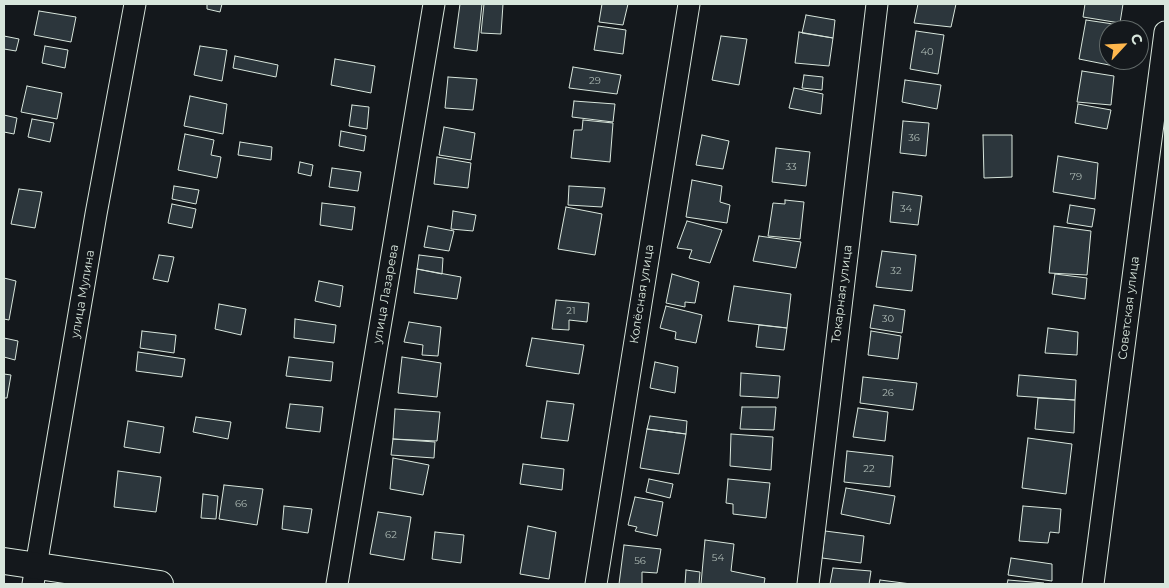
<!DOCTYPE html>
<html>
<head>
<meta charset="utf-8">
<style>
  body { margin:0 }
  #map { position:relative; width:1169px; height:588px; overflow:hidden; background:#14181c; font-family:Montserrat,sans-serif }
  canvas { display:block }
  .frame { position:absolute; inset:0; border:5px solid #d8e6dc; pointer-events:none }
  .north { position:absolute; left:1099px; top:20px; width:50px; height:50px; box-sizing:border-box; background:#14181c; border:1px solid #626a69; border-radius:50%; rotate:65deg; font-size:14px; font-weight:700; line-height:20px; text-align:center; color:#d8e6dc }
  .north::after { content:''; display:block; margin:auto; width:18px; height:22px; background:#ffb74d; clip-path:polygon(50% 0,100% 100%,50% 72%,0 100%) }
</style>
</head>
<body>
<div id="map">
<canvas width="1169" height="588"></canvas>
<div class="frame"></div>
<div class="north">С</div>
</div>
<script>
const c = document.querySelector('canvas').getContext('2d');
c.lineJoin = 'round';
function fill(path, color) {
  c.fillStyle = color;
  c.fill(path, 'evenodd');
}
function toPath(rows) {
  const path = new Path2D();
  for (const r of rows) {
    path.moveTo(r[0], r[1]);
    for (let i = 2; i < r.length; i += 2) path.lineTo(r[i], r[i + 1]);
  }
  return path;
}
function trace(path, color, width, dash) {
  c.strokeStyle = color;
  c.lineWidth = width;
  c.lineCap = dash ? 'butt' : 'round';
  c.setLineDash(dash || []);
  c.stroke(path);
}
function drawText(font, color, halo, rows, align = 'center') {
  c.font = font + ' Montserrat,sans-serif';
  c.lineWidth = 4;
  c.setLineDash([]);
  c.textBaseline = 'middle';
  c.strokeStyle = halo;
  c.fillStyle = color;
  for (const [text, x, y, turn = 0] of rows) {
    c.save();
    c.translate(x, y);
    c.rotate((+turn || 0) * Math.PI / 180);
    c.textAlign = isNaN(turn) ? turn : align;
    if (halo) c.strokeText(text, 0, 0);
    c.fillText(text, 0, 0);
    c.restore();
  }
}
const building = toPath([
  [207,4,222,4,220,12,207,9,207,4],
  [460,4,482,4,477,51,454,48,460,4],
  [484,4,503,4,501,34,481,33,484,4],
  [602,4,628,4,623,25,599,22,602,4],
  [918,4,956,4,951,27,914,23,918,4],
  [1085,4,1123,4,1120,23,1083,17,1085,4],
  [39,11,76,17,71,42,34,35,39,11],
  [806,15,835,20,833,38,802,33,806,15],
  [1086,20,1120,25,1119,30,1109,30,1109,60,1115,60,1114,66,1079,59,1086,20],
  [598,26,626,30,623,54,594,50,598,26],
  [916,31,944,35,938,74,910,69,916,31],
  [799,32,833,38,829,66,795,63,799,32],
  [4,36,19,39,16,51,4,49,4,36],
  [721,36,747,39,739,85,712,80,721,36],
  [45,46,68,50,65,68,42,63,45,46],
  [200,46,227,50,222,81,194,75,200,46],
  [235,56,278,65,276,77,233,68,235,56],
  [335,59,375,66,371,93,331,85,335,59],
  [573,67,621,75,617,94,569,88,573,67],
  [1082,71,1114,76,1111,105,1077,102,1082,71],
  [804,75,823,77,822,90,802,88,804,75],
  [448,77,477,79,473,110,445,108,448,77],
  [905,80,941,85,937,109,902,102,905,80],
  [27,86,62,93,57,119,21,112,27,86],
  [794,88,823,94,821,114,789,108,794,88],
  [190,96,227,104,223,134,184,126,190,96],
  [574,101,615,104,613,122,572,117,574,101],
  [1078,104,1111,110,1107,129,1075,123,1078,104],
  [352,105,369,107,367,129,349,126,352,105],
  [4,115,17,118,14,134,4,132,4,115],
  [32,119,54,123,50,142,28,137,32,119],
  [583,120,613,123,610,162,571,158,574,130,582,130,583,120],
  [903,121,929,123,926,156,900,153,903,121],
  [444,127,475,133,471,160,439,155,444,127],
  [341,131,366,136,364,151,339,146,341,131],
  [185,134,214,140,211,155,221,157,217,178,178,170,185,134],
  [702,135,729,141,723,169,696,165,702,135],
  [983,135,1012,135,1012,177,984,178,983,135],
  [240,142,272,147,271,160,238,155,240,142],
  [776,148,810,152,806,186,772,182,776,148],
  [1058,156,1098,163,1095,199,1053,192,1058,156],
  [437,157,471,163,468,188,434,184,437,157],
  [300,162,313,165,311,176,298,173,300,162],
  [332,168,361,172,358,191,329,187,332,168],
  [692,180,722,186,720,202,730,205,727,223,686,217,692,180],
  [174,186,199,190,196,204,172,199,174,186],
  [569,186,605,188,602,207,568,205,569,186],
  [19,189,42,192,35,228,11,224,19,189],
  [893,192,922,196,918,225,890,222,893,192],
  [785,200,804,202,800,239,768,236,773,203,785,204,785,200],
  [322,203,355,207,352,230,320,225,322,203],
  [172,204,196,209,192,228,168,223,172,204],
  [1070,205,1095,209,1092,227,1067,223,1070,205],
  [566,207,602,214,595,255,558,249,566,207],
  [453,211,476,215,473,231,451,229,453,211],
  [687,221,722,230,710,263,689,258,692,250,677,248,687,221],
  [428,226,454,231,449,251,424,247,428,226],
  [1054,226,1091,231,1087,275,1049,273,1054,226],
  [759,236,801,242,796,268,753,261,759,236],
  [882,251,916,255,912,291,876,287,882,251],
  [159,255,174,257,168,282,153,279,159,255],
  [419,255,443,258,442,274,417,269,419,255],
  [417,269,461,277,457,299,414,293,417,269],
  [672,274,699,282,695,303,685,302,685,307,666,303,672,274],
  [1055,274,1087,278,1085,299,1052,294,1055,274],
  [4,278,16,281,9,320,4,319,4,278],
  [319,281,343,286,340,307,315,301,319,281],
  [734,286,791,294,787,328,728,321,734,286],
  [556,300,589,303,587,322,569,320,569,330,552,329,556,300],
  [219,304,246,309,241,335,215,329,219,304],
  [874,305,905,310,902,333,870,328,874,305],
  [666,306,702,315,696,343,675,339,676,332,660,328,666,306],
  [295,319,336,325,334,343,294,338,295,319],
  [409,322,441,327,438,356,422,355,423,345,404,342,409,322],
  [759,325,787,328,784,350,756,347,759,325],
  [1048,328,1078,332,1077,355,1045,353,1048,328],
  [142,331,176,335,174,353,140,348,142,331],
  [871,331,901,336,898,359,868,355,871,331],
  [4,338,18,341,15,360,4,357,4,338],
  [532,338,584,345,579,374,526,366,532,338],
  [138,352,185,359,182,377,136,371,138,352],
  [289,357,333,362,331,381,286,376,289,357],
  [402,357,441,363,437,397,398,393,402,357],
  [655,362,678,367,675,393,650,388,655,362],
  [741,373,780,376,778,398,740,396,741,373],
  [4,374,11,375,7,398,4,398,4,374],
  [1019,375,1076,380,1075,400,1017,396,1019,375],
  [863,377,917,383,913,410,860,403,863,377],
  [1038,398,1075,400,1074,433,1035,429,1038,398],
  [547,401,574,404,568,441,541,438,547,401],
  [290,404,323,407,320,432,286,428,290,404],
  [742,407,776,407,774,430,740,429,742,407],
  [858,408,888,412,885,441,853,437,858,408],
  [395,409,440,412,437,441,393,439,395,409],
  [650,416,687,421,686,434,647,429,650,416],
  [196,417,231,422,228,439,193,432,196,417],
  [128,421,164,427,160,453,124,447,128,421],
  [647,429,686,434,679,474,640,468,647,429],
  [731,434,773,437,771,470,730,466,731,434],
  [1028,438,1072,444,1066,494,1022,488,1028,438],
  [393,439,435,442,434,458,391,455,393,439],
  [847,451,893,456,890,487,844,482,847,451],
  [393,458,429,465,423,495,390,489,393,458],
  [523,464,564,469,562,490,520,484,523,464],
  [118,471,161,477,156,512,114,507,118,471],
  [649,479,673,484,670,498,646,492,649,479],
  [728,479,770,483,766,518,733,514,733,504,726,503,728,479],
  [224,485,263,489,257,525,219,519,224,485],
  [846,488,895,496,890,524,841,514,846,488],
  [203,494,218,496,216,519,201,518,203,494],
  [635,497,663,502,657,536,635,531,637,527,628,525,635,497],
  [284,506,312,509,308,533,282,529,284,506],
  [1023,506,1061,509,1059,533,1050,532,1048,543,1019,541,1023,506],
  [378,512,411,517,404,560,370,554,378,512],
  [528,526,556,532,549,579,520,574,528,526],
  [825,531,864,536,861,563,822,558,825,531],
  [435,532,464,535,461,563,432,559,435,532],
  [705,540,734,544,731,571,765,578,764,584,701,584,705,540],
  [624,545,661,549,657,573,642,572,642,584,619,584,624,545],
  [1011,558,1052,564,1052,581,1008,575,1011,558],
  [833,568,871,571,869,584,830,584,833,568],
  [686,570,700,572,699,584,685,584,686,570],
  [880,580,911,584,879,584,880,580],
  [1008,580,1044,583,1044,584,1007,584,1008,580]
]);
fill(building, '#2c363c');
trace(building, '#d8e6dc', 1);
const minor = toPath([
  [33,584,96,214,135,4],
  [337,584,434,4],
  [596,584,689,4],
  [808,584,877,4],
  [1093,584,1165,32]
]);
const tertiary = toPath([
  [4,561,160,584]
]);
trace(minor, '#d8e6dc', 23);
trace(tertiary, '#d8e6dc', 28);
trace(minor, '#14181c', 21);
trace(tertiary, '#14181c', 26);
drawText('10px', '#adbab4', null, [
  ["40",927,52],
  ["29",595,81],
  ["36",914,138],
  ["33",791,167],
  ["79",1076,177],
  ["34",906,209],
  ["32",896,271],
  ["21",571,311],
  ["30",888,319],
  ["26",888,393],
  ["22",869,469],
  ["66",241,504],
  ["62",391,535],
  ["54",718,558],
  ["56",640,561]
]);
drawText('12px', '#d8e6dc', '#14181c', [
  ["улица Мулина",83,294,-80],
  ["улица Лазарева",386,294,-80],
  ["Колёсная улица",642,294,-81],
  ["Токарная улица",842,294,-83],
  ["Советская улица",1129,308,-83]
]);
</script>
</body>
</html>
